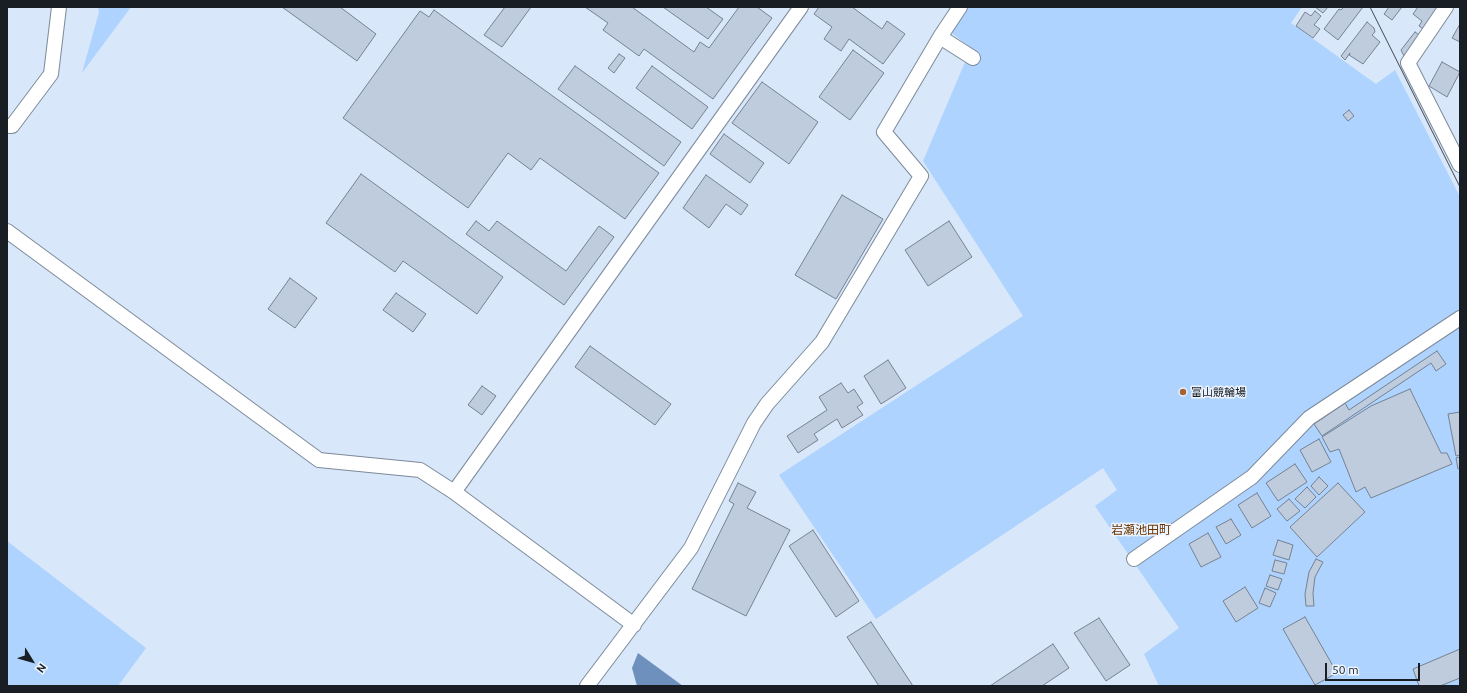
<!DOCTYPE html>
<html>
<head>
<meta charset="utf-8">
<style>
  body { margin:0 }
  #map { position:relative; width:1467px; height:693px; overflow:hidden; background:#d8e7f9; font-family:Ubuntu,sans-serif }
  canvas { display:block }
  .frame { position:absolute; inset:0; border:8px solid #191e24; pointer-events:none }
  .north { position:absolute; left:12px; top:641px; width:40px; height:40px; -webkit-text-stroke:3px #ebf4ff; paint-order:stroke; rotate:127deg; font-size:11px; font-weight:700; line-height:16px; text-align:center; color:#191e24 }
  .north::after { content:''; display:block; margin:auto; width:14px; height:18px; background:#191e24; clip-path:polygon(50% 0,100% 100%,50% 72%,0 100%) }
  .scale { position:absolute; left:1325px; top:663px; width:95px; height:18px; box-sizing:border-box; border:2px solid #191e24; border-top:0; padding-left:5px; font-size:12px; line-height:14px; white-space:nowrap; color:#191e24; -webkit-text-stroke:3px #ebf4ff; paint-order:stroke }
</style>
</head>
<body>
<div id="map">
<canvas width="1467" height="693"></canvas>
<div class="frame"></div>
<div class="north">N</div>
<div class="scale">50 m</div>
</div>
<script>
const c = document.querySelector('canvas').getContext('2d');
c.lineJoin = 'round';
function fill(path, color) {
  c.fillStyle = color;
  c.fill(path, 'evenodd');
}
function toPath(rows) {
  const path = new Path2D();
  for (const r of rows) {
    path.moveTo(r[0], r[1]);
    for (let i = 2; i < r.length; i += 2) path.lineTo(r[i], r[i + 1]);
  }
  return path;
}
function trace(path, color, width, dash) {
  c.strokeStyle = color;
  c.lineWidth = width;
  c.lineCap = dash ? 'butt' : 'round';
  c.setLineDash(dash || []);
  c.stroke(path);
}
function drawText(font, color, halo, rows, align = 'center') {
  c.font = font + ' Ubuntu,"Noto Sans JP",sans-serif';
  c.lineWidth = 3;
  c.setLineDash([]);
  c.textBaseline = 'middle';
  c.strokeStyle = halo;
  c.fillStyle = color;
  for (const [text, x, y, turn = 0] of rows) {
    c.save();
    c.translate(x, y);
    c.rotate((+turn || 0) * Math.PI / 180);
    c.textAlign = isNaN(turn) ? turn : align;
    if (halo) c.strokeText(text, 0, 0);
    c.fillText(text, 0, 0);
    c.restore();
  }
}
fill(toPath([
  [98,7,131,7,82,73,99,12],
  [967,7,1302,7,1291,23,1376,84,1395,70,1460,197,1460,686,1159,686,1144,654,1179,628,1095,506,1117,490,1103,468,876,619,779,475,1023,316,923,161,971,48,949,31],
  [7,541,146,648,118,686,7,686]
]), '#aed3fe');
fill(toPath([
  [638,653,683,686,637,686,632,668]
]), '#6d91bc');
const building = toPath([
  [282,7,340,7,376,34,357,61,282,7],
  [505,7,531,7,502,47,484,35,505,7],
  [585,7,632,7,694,52,700,42,709,48,739,7,757,7,772,18,713,99,644,49,639,56,603,30,608,23,585,7],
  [663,7,706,7,723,19,708,39,663,7],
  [819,7,852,7,882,29,887,21,905,34,883,64,849,39,841,51,824,39,832,27,814,14,819,7],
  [1315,7,1328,7,1323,13,1315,7],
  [1344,7,1363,7,1338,40,1324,29,1339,9,1341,10,1344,7],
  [1389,7,1402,7,1392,20,1384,14,1389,7],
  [1418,7,1440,7,1428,32,1419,26,1422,21,1413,14,1418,7],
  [434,10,659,173,625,219,540,158,531,170,508,153,468,208,343,118,420,11,429,17,434,10],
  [1315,11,1321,16,1314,25,1320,29,1313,38,1296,26,1305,12,1311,16,1315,11],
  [1367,22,1374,28,1375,32,1372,35,1380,42,1363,64,1349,55,1350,53,1345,60,1341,56,1367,22],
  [1460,24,1460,42,1452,38,1460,24],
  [1415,32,1422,37,1406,60,1401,50,1415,32],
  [853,50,884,73,850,120,819,97,853,50],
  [619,54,625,58,614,73,608,68,619,54],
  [1442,62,1460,72,1447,97,1429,86,1442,62],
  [575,66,681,142,664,166,558,89,575,66],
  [652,66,708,107,692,129,636,88,652,66],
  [762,82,818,122,789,164,732,123,762,82],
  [1349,110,1354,116,1348,121,1343,115,1349,110],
  [724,134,764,163,750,183,710,154,724,134],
  [361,174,503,277,477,314,403,261,395,272,326,223,361,174],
  [706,175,748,205,741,215,726,204,709,228,683,208,706,175],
  [842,195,883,219,836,299,795,275,842,195],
  [476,221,489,231,497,221,566,271,599,226,614,237,564,305,466,234,476,221],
  [949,221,972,257,928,286,905,250,949,221],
  [290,278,317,298,295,328,268,309,290,278],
  [396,293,426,314,413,332,383,310,396,293],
  [590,346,671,404,655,425,575,367,590,346],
  [1437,351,1446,364,1436,371,1431,363,1322,436,1314,424,1345,403,1349,410,1437,351],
  [888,360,906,388,881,404,864,376,888,360],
  [841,383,848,393,854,389,863,403,857,407,863,415,842,428,837,419,814,434,818,440,798,453,787,436,827,410,819,397,841,383],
  [482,386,496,396,482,415,468,405,482,386],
  [1410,389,1441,453,1447,453,1452,464,1371,498,1365,487,1356,492,1339,449,1330,452,1322,437,1371,406,1410,389],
  [1460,412,1460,455,1456,456,1448,414,1460,412],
  [1319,439,1331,462,1312,472,1300,450,1319,439],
  [1460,457,1460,468,1458,469,1456,458,1460,457],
  [1295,464,1307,482,1278,501,1266,483,1295,464],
  [1319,477,1328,486,1319,495,1311,486,1319,477],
  [738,483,756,492,747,508,790,530,746,616,692,589,734,504,729,501,738,483],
  [1338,483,1365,512,1317,557,1290,527,1338,483],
  [1307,487,1316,497,1305,508,1295,499,1307,487],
  [1257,493,1271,516,1252,528,1238,505,1257,493],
  [1289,499,1300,511,1287,521,1277,509,1289,499],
  [1231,519,1241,535,1226,544,1216,527,1231,519],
  [813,530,859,601,836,617,789,546,813,530],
  [1208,533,1221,557,1201,567,1189,544,1208,533],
  [1278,540,1293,545,1289,560,1273,555,1278,540],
  [1316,559,1323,562,1315,577,1313,593,1314,606,1306,606,1305,594,1309,572,1316,559],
  [1275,560,1287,563,1284,574,1272,571,1275,560],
  [1270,575,1282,579,1278,590,1266,586,1270,575],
  [1245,587,1258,608,1236,622,1223,601,1245,587],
  [1265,588,1276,593,1270,607,1259,603,1265,588],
  [1305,617,1337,673,1315,685,1283,629,1305,617],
  [1099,618,1130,665,1106,681,1074,633,1099,618],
  [871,622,913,686,879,686,847,637,871,622],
  [1053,644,1069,668,1042,686,990,686,1053,644],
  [1460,649,1460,678,1440,686,1419,686,1413,669,1460,649]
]);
fill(building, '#beccde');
trace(building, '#758293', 1);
const minor = toPath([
  [1446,7,1408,63,1460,165],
  [940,37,973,58],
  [7,126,12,126,51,74,59,7],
  [7,231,319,460,420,470,454,492,634,625],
  [454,492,801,7],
  [1134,559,1252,477,1309,418,1460,318],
  [587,686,691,548,754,423,767,404,822,342,921,176,884,132,940,37,960,7]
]);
trace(minor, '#7c8a9a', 16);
trace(minor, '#fff', 14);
trace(toPath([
  [1370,7,1460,187]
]), '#414850', 1);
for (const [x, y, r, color] of [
  [1183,392,4,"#a66332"]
]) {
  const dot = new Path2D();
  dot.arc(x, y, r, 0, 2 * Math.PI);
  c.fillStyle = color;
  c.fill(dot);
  trace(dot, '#ebf4ff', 1.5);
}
drawText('11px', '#191e24', '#ebf4ff', [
  ["富山競輪場",1191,392]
], 'left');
drawText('12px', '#6c3300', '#ebf4ff', [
  ["岩瀬池田町",1141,530]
]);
</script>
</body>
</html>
